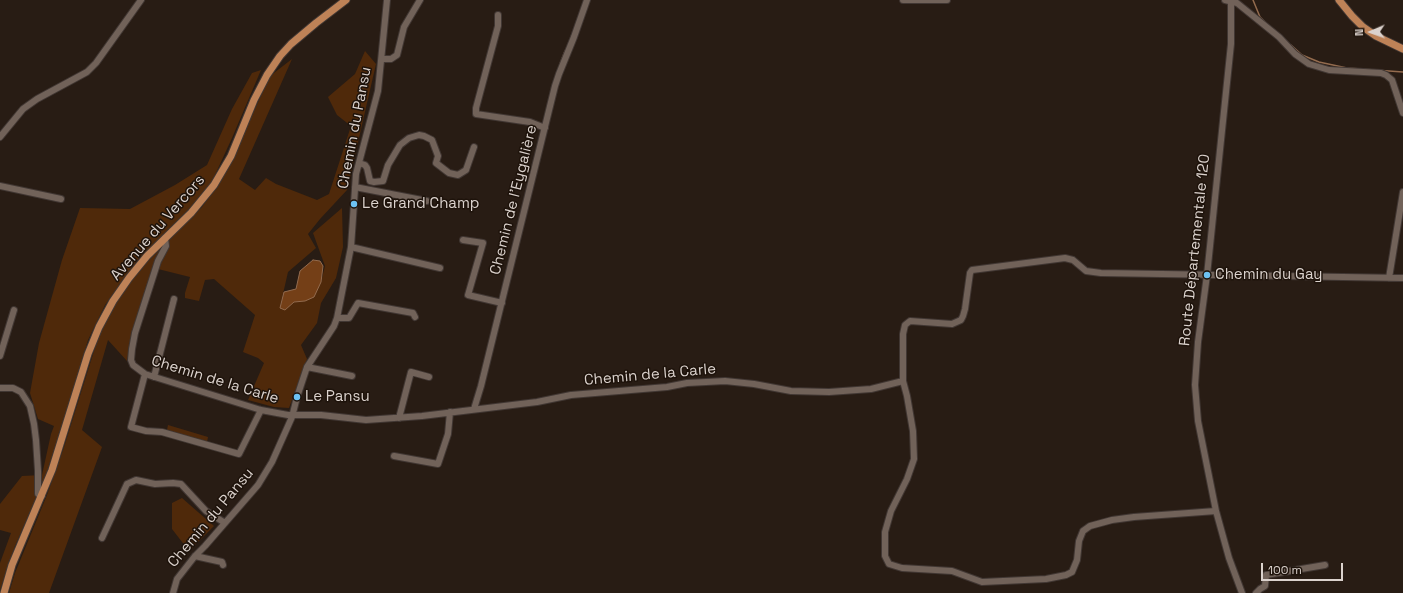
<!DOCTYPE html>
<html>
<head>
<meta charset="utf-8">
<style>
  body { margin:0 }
  #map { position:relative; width:1403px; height:593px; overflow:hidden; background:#281c14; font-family:"Space Grotesk",sans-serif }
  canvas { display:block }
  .north { position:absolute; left:1351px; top:12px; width:40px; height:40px; -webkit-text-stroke:3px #1e130b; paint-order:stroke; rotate:268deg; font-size:11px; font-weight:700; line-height:16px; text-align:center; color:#dbd2cd }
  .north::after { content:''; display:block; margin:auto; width:14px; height:18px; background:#dbd2cd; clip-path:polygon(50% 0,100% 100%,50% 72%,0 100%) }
  .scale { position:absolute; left:1261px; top:563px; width:82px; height:18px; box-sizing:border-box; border:2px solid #dbd2cd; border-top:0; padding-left:5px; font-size:12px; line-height:14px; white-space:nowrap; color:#dbd2cd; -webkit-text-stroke:3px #1e130b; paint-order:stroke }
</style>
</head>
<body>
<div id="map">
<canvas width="1403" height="593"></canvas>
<div class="north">N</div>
<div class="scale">100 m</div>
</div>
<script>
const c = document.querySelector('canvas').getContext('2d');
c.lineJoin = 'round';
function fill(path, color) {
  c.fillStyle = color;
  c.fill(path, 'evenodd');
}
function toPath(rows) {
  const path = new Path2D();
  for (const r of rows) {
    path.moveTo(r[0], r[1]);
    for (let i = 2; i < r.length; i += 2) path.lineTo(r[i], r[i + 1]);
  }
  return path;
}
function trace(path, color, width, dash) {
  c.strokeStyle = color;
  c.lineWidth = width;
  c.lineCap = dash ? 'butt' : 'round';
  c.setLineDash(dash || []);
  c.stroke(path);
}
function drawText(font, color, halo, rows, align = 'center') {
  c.font = font + ' "Space Grotesk",sans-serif';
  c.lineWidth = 3;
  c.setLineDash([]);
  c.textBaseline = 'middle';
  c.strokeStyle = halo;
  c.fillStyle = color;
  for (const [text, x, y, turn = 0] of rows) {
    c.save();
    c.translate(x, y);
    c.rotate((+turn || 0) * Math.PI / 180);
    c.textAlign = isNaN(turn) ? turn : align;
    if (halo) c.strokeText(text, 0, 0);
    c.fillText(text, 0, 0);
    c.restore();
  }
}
fill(toPath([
  [365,51,376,64,347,190,320,219,308,234,316,248,288,272,280,307,285,310,294,302,305,301,321,282,325,266,313,233,342,208,343,247,336,278,321,303,317,323,301,345,307,359,289,408,274,407,248,400,264,363,258,358,243,352,255,315,214,279,205,280,199,301,185,298,185,293,190,277,158,269,127,361,108,340,82,430,102,447,49,593,9,593,15,573,47,495,64,447,99,335,114,306,132,279,156,250,202,207,226,172,270,76,292,59,239,179,255,190,266,178,276,184,317,200,329,194,351,126,337,115,328,97,355,74],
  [261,70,232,138,209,188,175,224,139,258,105,305,88,340,68,408,45,478,15,546,0,590,0,563,11,533,0,530,0,504,22,476,42,475,51,434,54,426,38,419,30,393,39,343,62,260,80,208,130,209,175,185,207,165,232,109,252,73],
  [168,425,208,437,207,442,167,430],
  [182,498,214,526,189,551,172,529,172,503]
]), '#4f290a');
const water = toPath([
  [313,260,320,261,323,266,321,282,314,297,305,301,294,302,285,310,280,308,284,292,296,289,300,271,313,260]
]);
fill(water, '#743f17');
trace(water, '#936b4e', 1);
trace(toPath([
  [1253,0,1260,17,1267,24],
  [1291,45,1302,55,1319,62,1347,68,1403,72],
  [560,64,565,51]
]), '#936b4e', 1.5);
const minor = toPath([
  [903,0,947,0],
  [1225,0,1237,3,1279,37,1295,54,1309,64,1329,70,1381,73,1386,75,1392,80,1403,113],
  [1231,0,1231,44,1207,275,1198,342,1195,385,1198,421,1216,511,1229,558,1242,593],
  [498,15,498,26,476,108,476,114,530,122,545,128],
  [382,59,391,59,397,55,404,27,420,0],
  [0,137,23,109,37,99,87,72,96,63,141,0],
  [359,163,365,165,367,168,370,181,374,182,383,181,388,165,400,145,409,138,419,135,424,136,432,140,438,156,436,163,449,173,458,175,466,170,474,147],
  [0,186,61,199],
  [355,187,427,201],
  [165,238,166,246,158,261,135,333,132,349,131,360,133,365,145,374,261,410,288,415,321,415,366,420,422,416,537,402,571,395,667,387,687,383,725,381,754,384,791,391,829,392,871,389,903,381],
  [463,240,483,243,468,295,502,303],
  [351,247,440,268],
  [1389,278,1403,192],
  [337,318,349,318,358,303,413,313,415,317],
  [0,356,14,310],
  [307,367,352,376],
  [145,374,131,427,146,431,162,432,239,454,261,410],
  [154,377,174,299],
  [0,388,13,388,21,392,30,406,34,424,36,440,38,471,38,494,42,496],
  [474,409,481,386,555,86,559,74,574,37,587,0],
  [399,418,411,372,429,377],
  [394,456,438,464,448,434,450,412],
  [1216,511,1134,517,1112,520,1090,526,1083,531,1079,541,1077,560,1072,572,1066,575,1046,579,982,582,952,571,902,568,889,564,885,556,885,532,891,511,907,479,914,459,913,431,907,396,903,381,903,334,905,325,910,321,952,324,961,320,963,316,965,309,970,273,972,270,1065,258,1073,260,1086,271,1101,273,1403,278],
  [102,538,127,484,136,480,155,484,173,483,181,484,206,511,225,523],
  [195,556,222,562,223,565],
  [173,593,177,579,195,556,205,546,258,485,272,462,292,417,297,397,307,367,334,326,337,318,351,247,356,174,378,91,387,0],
  [1256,593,1260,589,1265,586,1266,575,1325,565]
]);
const major = toPath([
  [1339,0,1352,16,1363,27,1376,36,1403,49],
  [4,593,12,565,52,470,88,354,99,327,113,301,129,278,147,256,191,213,214,185,231,156,254,100,267,75,280,56,291,44,316,23,346,0]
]);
trace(minor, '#413733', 8);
trace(major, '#413733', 9);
trace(minor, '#716259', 6);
trace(major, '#be8257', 7);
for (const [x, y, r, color] of [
  [354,204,4,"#6dc2f3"],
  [1207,275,4,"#6dc2f3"],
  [297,397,4,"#6dc2f3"]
]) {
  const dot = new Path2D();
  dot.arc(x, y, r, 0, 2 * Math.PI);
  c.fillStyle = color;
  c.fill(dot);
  trace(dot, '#1e130b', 1.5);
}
drawText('15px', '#dbd2cd', '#1e130b', [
  ["Chemin du Pansu",355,128,-79],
  ["Chemin de l'Eygalière",514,200,-76],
  ["Avenue du Vercors",158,228,-49],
  ["Route Départementale 120",1195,250,-84],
  ["Chemin de la Carle",650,375,-5],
  ["Chemin de la Carle",215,380,17],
  ["Chemin du Pansu",211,518,-50]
]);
drawText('15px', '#dbd2cd', '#1e130b', [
  ["Le Grand Champ",362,204],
  ["Chemin du Gay",1215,275],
  ["Le Pansu",305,397]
], 'left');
</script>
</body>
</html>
